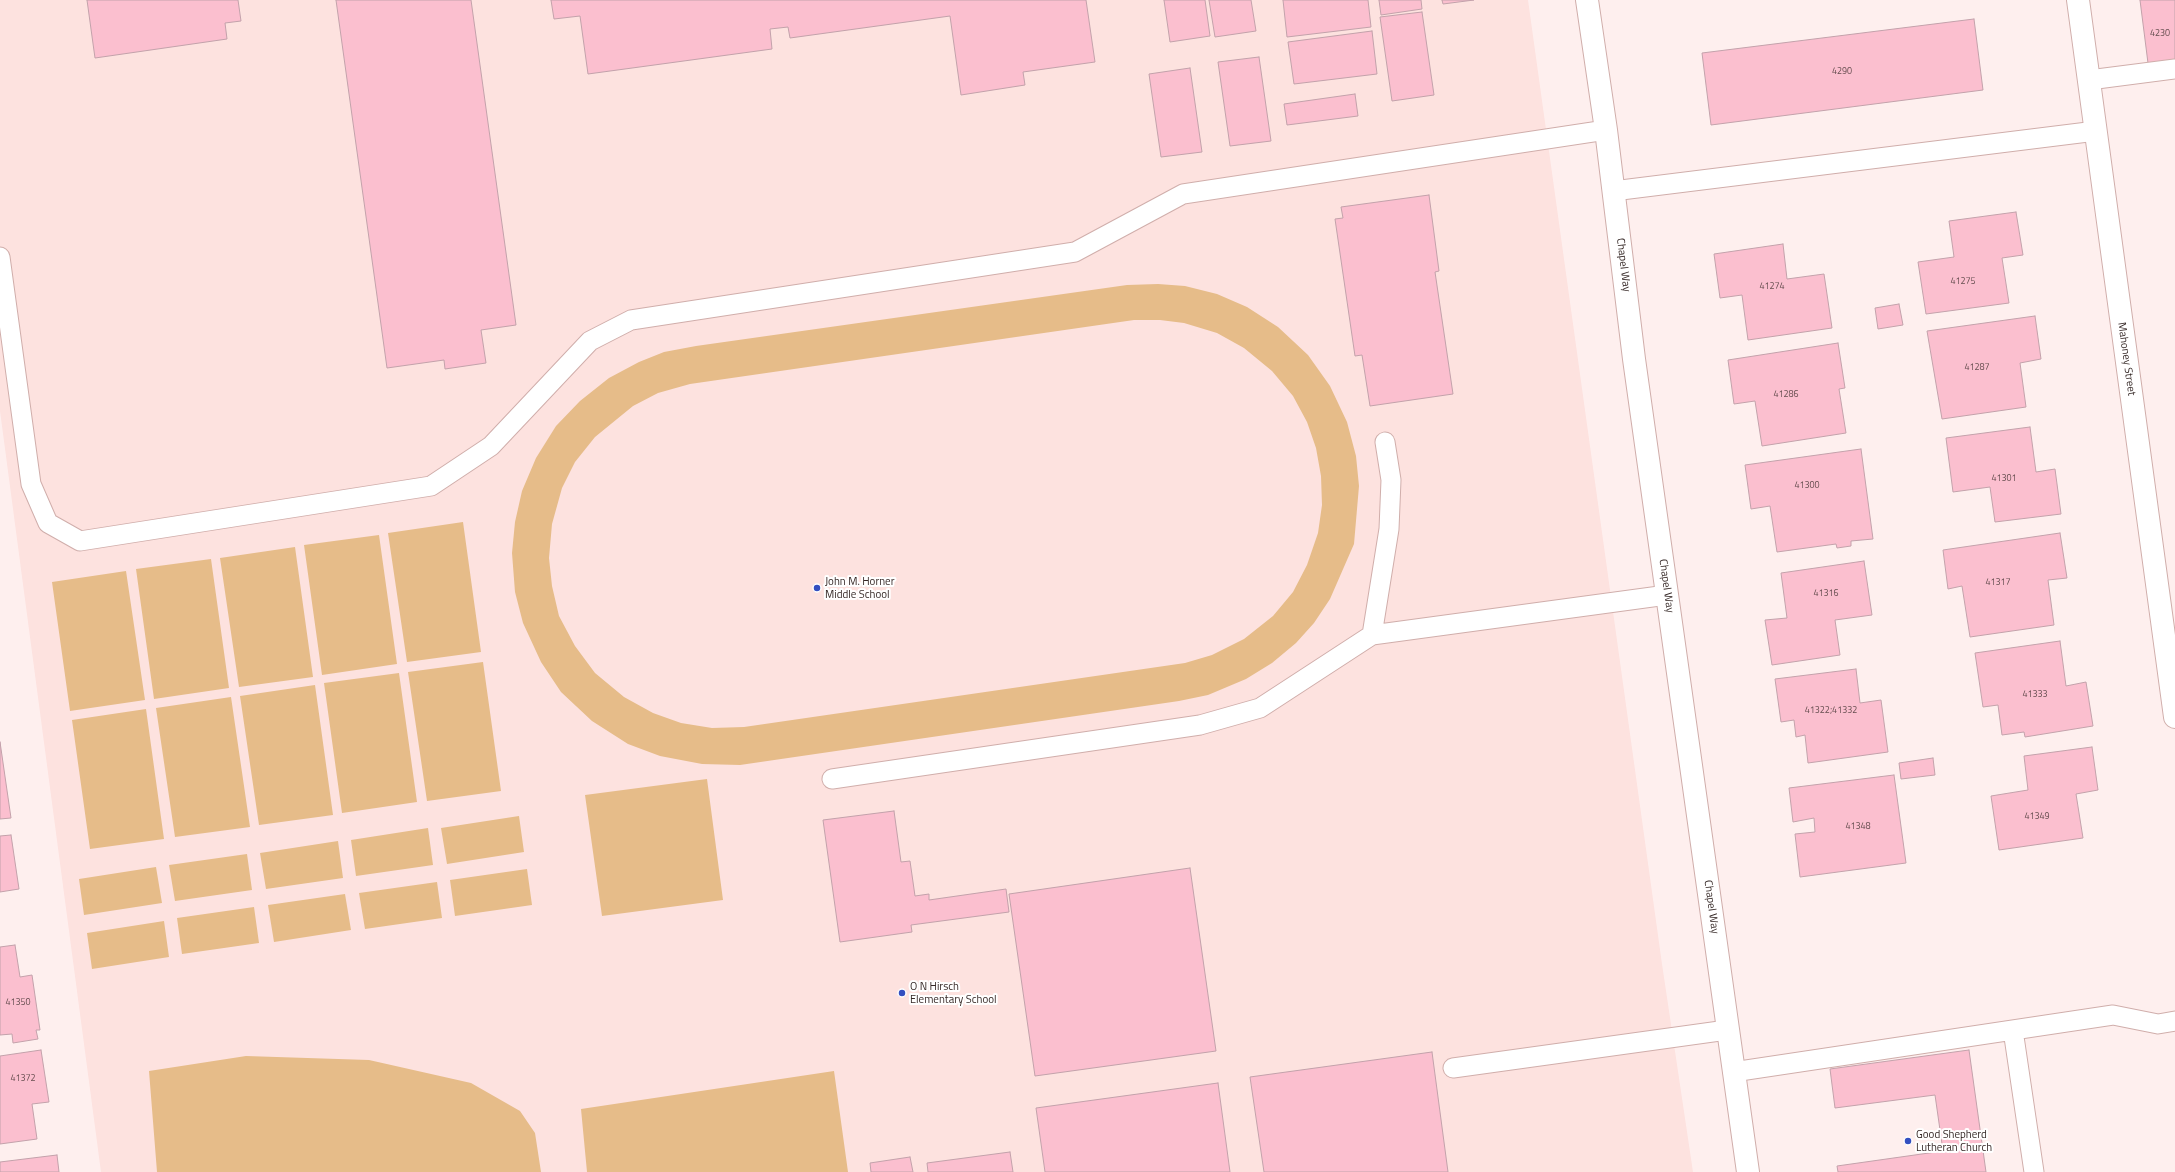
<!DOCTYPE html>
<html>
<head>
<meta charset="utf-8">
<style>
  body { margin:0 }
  canvas { display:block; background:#feefee }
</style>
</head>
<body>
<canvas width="2175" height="1172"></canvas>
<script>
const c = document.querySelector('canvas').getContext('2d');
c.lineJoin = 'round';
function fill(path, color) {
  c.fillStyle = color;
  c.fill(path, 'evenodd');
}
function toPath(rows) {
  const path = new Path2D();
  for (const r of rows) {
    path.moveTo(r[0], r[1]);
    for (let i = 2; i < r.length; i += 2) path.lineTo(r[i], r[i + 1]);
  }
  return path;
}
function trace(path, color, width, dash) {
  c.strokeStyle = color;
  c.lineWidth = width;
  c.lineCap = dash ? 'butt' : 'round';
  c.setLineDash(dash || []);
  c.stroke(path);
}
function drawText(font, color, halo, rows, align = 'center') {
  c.font = font + ' "Titillium Web",sans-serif';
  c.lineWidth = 4;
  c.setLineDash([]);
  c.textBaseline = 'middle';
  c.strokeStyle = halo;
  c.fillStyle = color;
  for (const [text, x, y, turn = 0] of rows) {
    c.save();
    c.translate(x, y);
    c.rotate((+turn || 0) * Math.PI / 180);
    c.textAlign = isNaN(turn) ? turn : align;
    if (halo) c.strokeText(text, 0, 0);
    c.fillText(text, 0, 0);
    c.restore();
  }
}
fill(toPath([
  [0,0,1528,0,1662,964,1693,1172,101,1172,0,411]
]), '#fde2df');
fill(toPath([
  [1158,284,1185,286,1217,294,1247,307,1278,327,1308,355,1330,386,1347,422,1356,456,1359,486,1354,544,1330,599,1314,623,1296,643,1272,663,1246,679,1208,695,1179,701,740,765,702,764,660,756,628,744,592,721,561,692,541,662,523,623,515,592,512,553,515,522,522,491,536,458,556,426,580,401,609,378,639,362,664,352,696,346,1127,285],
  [1134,320,1160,320,1184,323,1217,333,1244,348,1272,371,1293,396,1307,422,1316,448,1321,476,1322,505,1318,533,1307,565,1293,592,1273,616,1244,639,1212,655,1185,663,744,727,712,728,681,723,653,713,624,697,595,673,575,646,559,616,552,586,549,558,552,524,562,488,575,462,595,437,633,406,658,393,690,384],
  [463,522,481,652,407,662,388,533],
  [379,535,397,664,322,675,304,545],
  [295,547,313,677,239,687,220,558],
  [211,559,229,688,154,699,136,569],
  [126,571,145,700,70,711,52,582],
  [483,662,501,791,427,801,408,672],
  [399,673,417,802,342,813,324,683],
  [315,685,333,815,259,825,240,696],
  [231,697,250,827,175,837,156,708],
  [146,709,164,839,90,849,72,720],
  [707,779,723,900,602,916,585,795],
  [519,816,524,852,447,864,441,828],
  [428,828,433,865,356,876,351,840],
  [338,841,343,878,266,889,260,853],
  [247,854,252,890,175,901,169,865],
  [156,867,162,903,84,915,79,879],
  [527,869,532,905,455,916,450,880],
  [437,882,442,918,365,929,359,893],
  [345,894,351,930,274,942,268,905],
  [254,907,259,943,182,954,177,918],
  [164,921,169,957,92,969,87,933],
  [246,1056,369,1060,471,1083,520,1111,535,1133,541,1172,157,1172,149,1071],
  [834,1071,848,1172,587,1172,581,1109]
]), '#e6bc89');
const building = toPath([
  [87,0,238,0,241,21,225,23,227,39,95,58,87,0],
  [336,0,471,0,516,325,481,330,486,363,445,369,444,360,387,368,336,0],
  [551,0,1086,0,1095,62,1023,72,1025,85,961,95,950,16,790,38,788,27,770,29,772,49,588,74,580,16,554,19,551,0],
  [1164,0,1205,0,1210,36,1170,42,1164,0],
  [1209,0,1251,0,1256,31,1215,37,1209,0],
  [1283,0,1368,0,1371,27,1287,37,1283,0],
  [1379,0,1421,0,1422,9,1381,15,1379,0],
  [1442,0,1474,0,1443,4,1442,0],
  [2140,0,2175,0,2175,68,2149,71,2140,0],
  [1422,12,1434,95,1392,101,1380,17,1422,12],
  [1974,19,1983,90,1711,125,1702,53,1974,19],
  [1372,31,1377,74,1294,84,1288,42,1372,31],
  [1259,57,1271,141,1230,146,1218,62,1259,57],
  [1190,68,1202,152,1161,157,1149,74,1190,68],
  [1355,94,1358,116,1287,125,1284,104,1355,94],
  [1429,195,1439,271,1435,272,1453,394,1370,406,1362,355,1355,356,1335,219,1343,218,1341,207,1429,195],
  [2016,212,2023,255,2002,258,2009,303,1926,314,1918,262,1954,257,1949,221,2016,212],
  [1783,244,1787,279,1824,274,1832,328,1748,340,1742,295,1720,298,1714,254,1783,244],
  [1899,304,1903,325,1878,329,1875,308,1899,304],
  [2035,316,2041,359,2020,363,2026,407,1942,419,1927,331,2035,316],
  [1838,343,1845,388,1839,389,1846,433,1762,446,1755,401,1734,404,1728,360,1838,343],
  [2030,427,2036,472,2055,469,2061,514,1995,522,1990,487,1953,492,1946,438,2030,427],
  [1861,449,1873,539,1851,541,1851,546,1837,548,1836,544,1777,552,1770,506,1751,509,1745,465,1861,449],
  [2060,533,2067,578,2048,580,2054,625,1970,637,1962,586,1948,589,1943,550,2060,533],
  [1864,561,1872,615,1835,620,1840,655,1772,665,1765,620,1787,618,1781,573,1864,561],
  [2060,641,2066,686,2086,682,2093,726,2025,737,2024,732,2002,735,1998,705,1983,707,1975,653,2060,641],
  [1856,669,1860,703,1881,700,1888,752,1808,763,1805,735,1796,737,1794,720,1781,722,1775,679,1856,669],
  [0,742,11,818,0,819,0,742],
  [2092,747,2098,790,2076,794,2083,838,1999,850,1991,796,2028,790,2024,756,2092,747],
  [1933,758,1935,775,1901,779,1899,763,1933,758],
  [1894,775,1906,863,1800,877,1795,834,1815,832,1814,818,1793,822,1789,788,1894,775],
  [894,811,901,862,910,861,915,896,929,894,929,900,1006,889,1009,912,911,925,912,932,840,942,823,820,894,811],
  [11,835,19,889,0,892,0,836,11,835],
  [1190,868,1216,1051,1035,1076,1009,894,1190,868],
  [15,945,20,977,32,975,40,1030,36,1030,38,1039,13,1043,12,1034,0,1035,0,947,15,945],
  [41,1050,49,1102,32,1104,37,1139,0,1144,0,1056,41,1050],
  [1969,1050,1986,1172,1838,1172,1837,1166,1943,1151,1935,1095,1835,1108,1830,1069,1969,1050],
  [1432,1052,1448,1172,1264,1172,1250,1077,1432,1052],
  [1218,1083,1230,1172,1045,1172,1036,1108,1218,1083],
  [1010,1152,1013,1172,928,1172,927,1163,1010,1152],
  [57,1155,59,1172,0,1172,0,1162,57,1155],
  [910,1157,913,1172,871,1172,870,1163,910,1157]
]);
fill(building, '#fbbfcf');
trace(building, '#c3a2ab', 1);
const lane = toPath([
  [2089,80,2175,69],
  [1613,191,2096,131],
  [0,257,31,484,48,523,80,541,431,486,491,446,590,341,631,320,1075,252,1183,194,1606,130],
  [1372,635,1389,529,1391,480,1385,442],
  [832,779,1200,725,1260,708,1372,635,1667,595],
  [2013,1030,2113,1015,2158,1024,2175,1021],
  [1453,1068,1727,1030],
  [1733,1072,2013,1030,2034,1172]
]);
const street = toPath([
  [1587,0,1606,130,1634,359,1748,1172],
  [2078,0,2175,717]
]);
trace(lane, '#d0aeab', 21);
trace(street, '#d0aeab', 24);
trace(lane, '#fff', 19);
trace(street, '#fff', 22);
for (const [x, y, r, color] of [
  [817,588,4,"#334fc0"],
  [902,993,4,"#334fc0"],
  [1908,1141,4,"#334fc0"]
]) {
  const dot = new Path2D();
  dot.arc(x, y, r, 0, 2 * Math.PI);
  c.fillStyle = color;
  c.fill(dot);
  trace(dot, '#fff', 1.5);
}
drawText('9px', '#664e50', null, [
  ["4230",2160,34],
  ["4290",1842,72],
  ["41275",1963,282],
  ["41274",1772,287],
  ["41287",1977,368],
  ["41286",1786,395],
  ["41301",2004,479],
  ["41300",1807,486],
  ["41317",1998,583],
  ["41316",1826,594],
  ["41333",2035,695],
  ["41322;41332",1831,711],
  ["41349",2037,817],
  ["41348",1858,827],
  ["41350",18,1003],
  ["41372",23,1079]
]);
drawText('11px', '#352826', '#fff', [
  ["Chapel Way",1623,265,83],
  ["Mahoney Street",2126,359,82],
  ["Chapel Way",1666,586,82],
  ["Chapel Way",1711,907,82]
]);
drawText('11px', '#352826', '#fff', [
  ["John M. Horner",825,582],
  ["Middle School",825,595],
  ["O N Hirsch",910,987],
  ["Elementary School",910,1000],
  ["Good Shepherd",1916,1135],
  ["Lutheran Church",1916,1148]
], 'left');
</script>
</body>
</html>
